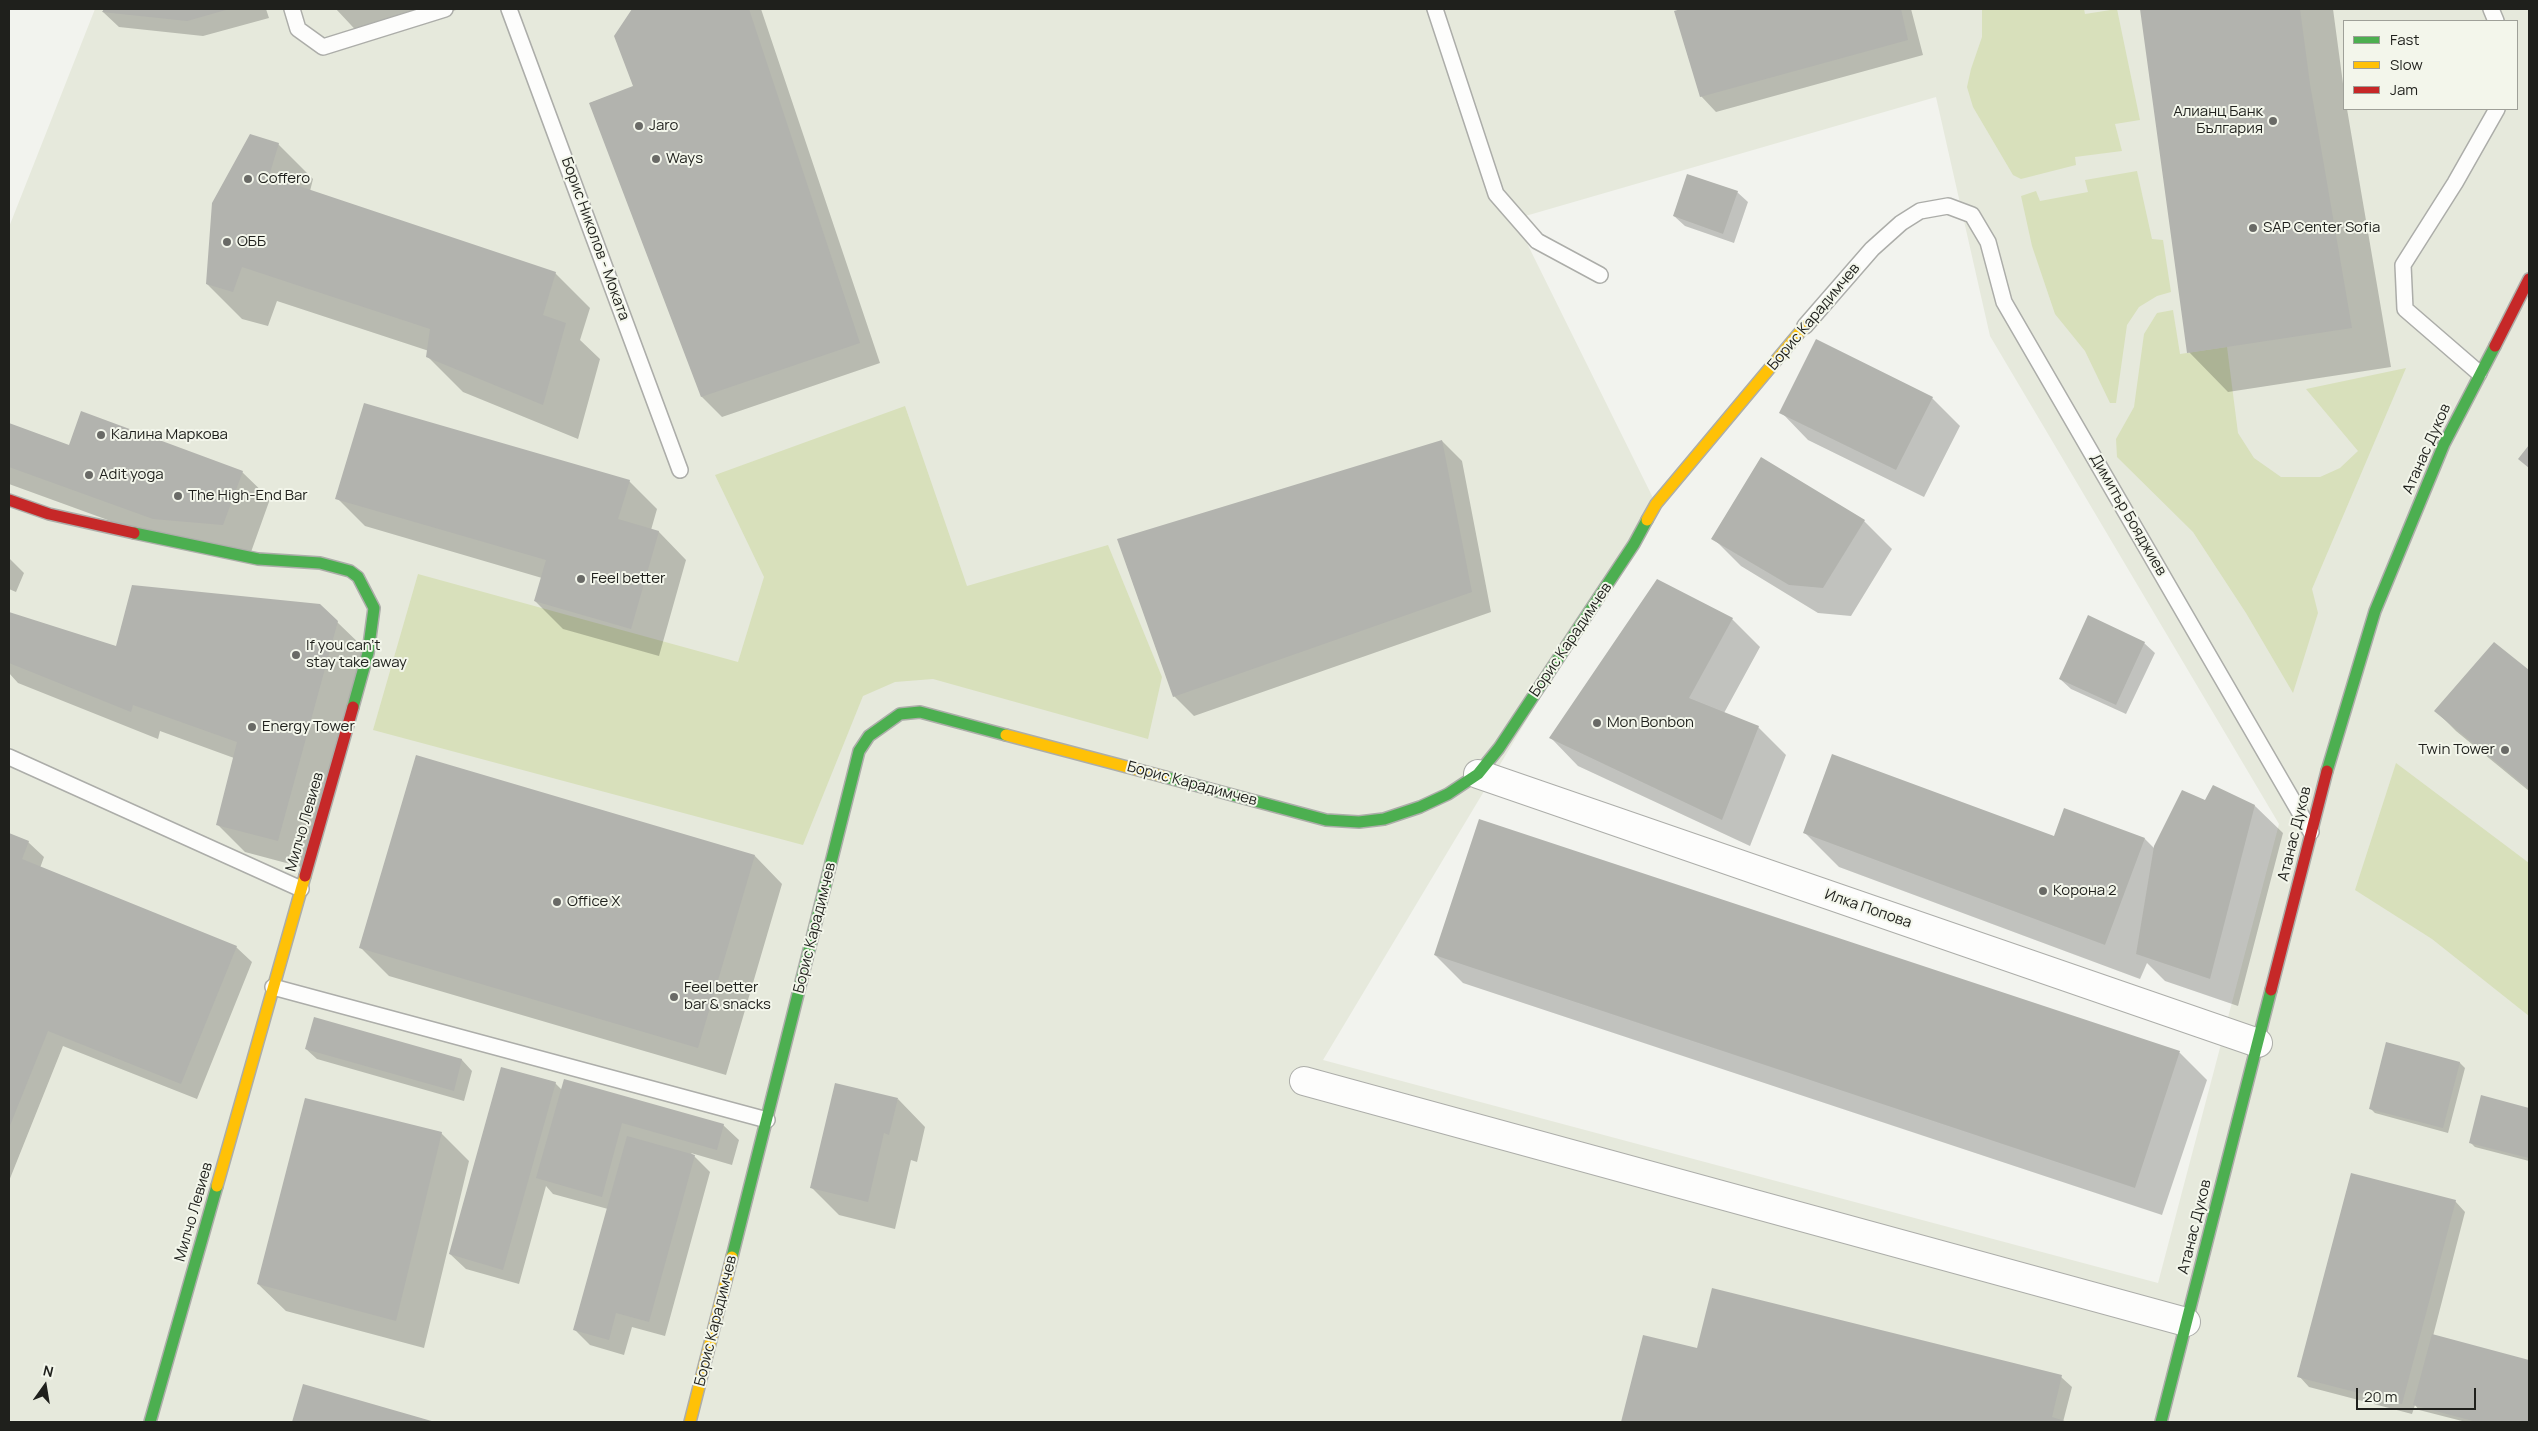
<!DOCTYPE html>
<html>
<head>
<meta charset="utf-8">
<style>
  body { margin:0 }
  #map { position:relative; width:2538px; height:1431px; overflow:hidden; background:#f2f3ee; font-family:Manrope,sans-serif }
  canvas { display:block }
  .frame { position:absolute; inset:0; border:10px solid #1f201c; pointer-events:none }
  .legend { position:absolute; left:2343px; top:20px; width:175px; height:90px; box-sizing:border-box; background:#f3f6eb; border:1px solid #9ea098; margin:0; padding:6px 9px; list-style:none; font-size:15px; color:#1f201c }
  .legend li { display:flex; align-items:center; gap:10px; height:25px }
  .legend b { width:25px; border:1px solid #9ea098 }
  .north { position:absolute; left:20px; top:1361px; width:50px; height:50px; -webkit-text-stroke:4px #f3f6eb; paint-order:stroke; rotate:13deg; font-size:14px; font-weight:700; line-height:20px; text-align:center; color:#1f201c }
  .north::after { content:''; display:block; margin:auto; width:18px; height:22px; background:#1f201c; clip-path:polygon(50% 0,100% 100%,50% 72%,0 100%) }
  .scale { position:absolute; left:2356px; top:1388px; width:120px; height:22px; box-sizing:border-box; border:2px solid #1f201c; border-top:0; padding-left:6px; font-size:15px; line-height:18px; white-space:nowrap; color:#1f201c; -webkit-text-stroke:4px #f3f6eb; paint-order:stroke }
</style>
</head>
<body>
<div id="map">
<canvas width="2538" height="1431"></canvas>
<div class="frame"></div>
<ul class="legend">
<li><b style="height:6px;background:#4caf50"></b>Fast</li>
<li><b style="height:6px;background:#ffc107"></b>Slow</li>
<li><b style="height:6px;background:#c62828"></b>Jam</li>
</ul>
<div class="north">N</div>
<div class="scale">20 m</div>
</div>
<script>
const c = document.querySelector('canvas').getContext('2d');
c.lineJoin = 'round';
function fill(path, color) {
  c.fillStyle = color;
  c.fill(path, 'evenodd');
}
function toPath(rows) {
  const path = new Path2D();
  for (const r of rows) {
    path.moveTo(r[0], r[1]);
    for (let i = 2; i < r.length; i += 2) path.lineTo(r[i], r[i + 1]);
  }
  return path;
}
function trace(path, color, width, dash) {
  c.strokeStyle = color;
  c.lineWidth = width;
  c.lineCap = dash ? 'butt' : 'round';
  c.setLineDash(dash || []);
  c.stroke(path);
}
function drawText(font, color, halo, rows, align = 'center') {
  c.font = font + ' Manrope,sans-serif';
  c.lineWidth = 4;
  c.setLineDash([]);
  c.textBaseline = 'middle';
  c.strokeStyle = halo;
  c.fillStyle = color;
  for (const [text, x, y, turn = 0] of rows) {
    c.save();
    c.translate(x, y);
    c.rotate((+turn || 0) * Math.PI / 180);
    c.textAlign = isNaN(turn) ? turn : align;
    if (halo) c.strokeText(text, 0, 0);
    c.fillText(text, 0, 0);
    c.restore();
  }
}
fill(toPath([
  [95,9,2529,9,2529,1422,9,1422,9,227],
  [2344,21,2517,21,2517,109,2344,109],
  [1936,97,1990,336,2279,824,2158,1283,1323,1060,1656,504,1515,219]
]), '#e6e9dc');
fill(toPath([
  [1982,9,2084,9,2085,14,2117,9,2140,120,2115,124,2122,151,2075,157,2076,165,2021,179,2013,175,1973,107,1967,87,1971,69,1982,37],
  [2137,171,2152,239,2163,240,2171,292,2157,296,2139,307,2127,325,2116,403,2110,403,2085,351,2055,314,2032,246,2021,196,2036,191,2040,201,2088,192,2085,180],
  [2173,310,2180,354,2227,347,2238,433,2254,458,2281,477,2320,477,2340,468,2358,451,2306,389,2406,368,2312,589,2318,613,2293,693,2246,613,2193,532,2117,457,2116,439,2134,407,2144,334,2157,313],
  [905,406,967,586,1108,545,1162,677,1148,739,933,679,895,682,863,696,803,845,373,730,418,574,738,662,764,577,715,475],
  [2396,763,2529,863,2529,1016,2432,939,2355,890]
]), '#d8e0bb');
fill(toPath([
  [106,9,266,9,269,18,203,36,119,27,103,12],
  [336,9,459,9,365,40],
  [633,9,761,9,880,363,722,417,702,397,590,103,634,87,616,36],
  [1686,9,1911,9,1923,55,1716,112,1701,96,1676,12],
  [2141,9,2333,9,2344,91,2344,109,2347,109,2391,367,2228,392,2189,352],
  [278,144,313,179,310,191,555,273,590,308,580,340,600,359,578,439,463,392,428,357,429,351,277,301,268,326,242,319,207,284],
  [1737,192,1748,202,1734,243,1685,226,1674,216],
  [1932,398,1960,426,1924,497,1808,440,1781,412],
  [9,424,69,446,242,472,270,499,251,552,182,547,9,484],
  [1442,441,1462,461,1491,612,1194,716,1174,696],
  [629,481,657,509,651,530,659,532,686,560,659,656,563,629,535,601,542,578,365,526,337,498],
  [1864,521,1892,549,1851,616,1818,613,1741,566,1713,538],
  [9,558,24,573,16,592,9,589],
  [9,613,117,647,337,622,365,649,305,868,245,852,217,824,234,758,160,731,158,739,18,683,9,673],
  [1732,619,1760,647,1724,713,1758,727,1786,755,1750,846,1578,766,1551,738],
  [2144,643,2155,653,2126,714,2071,689,2060,679],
  [2494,643,2529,672,2529,791,2456,731,2436,711],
  [2206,801,2255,806,2283,833,2238,1006,2165,981,2147,963,2140,979,1839,867,1804,832,2145,839,2155,849],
  [1480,820,2180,1053,2207,1080,2162,1215,1463,983,1435,955],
  [9,834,28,842,44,857,40,868,236,947,252,962,197,1099,63,1046,9,1181],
  [755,856,782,884,726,1075,389,976,361,948],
  [315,1019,462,1060,472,1071,464,1101,317,1059,306,1049],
  [2387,1043,2460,1063,2465,1068,2448,1133,2375,1113,2370,1108],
  [555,1083,562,1090,723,1125,739,1140,732,1165,691,1153,710,1172,665,1336,632,1327,624,1355,590,1345,574,1329,608,1209,553,1194,546,1186,519,1284,466,1269,450,1254],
  [2482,1097,2529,1109,2529,1161,2475,1147,2470,1142],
  [898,1099,925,1127,917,1162,911,1160,895,1229,839,1215,811,1187],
  [441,1133,469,1161,424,1348,286,1311,258,1284],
  [2455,1201,2465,1212,2433,1336,2529,1361,2529,1422,2466,1422,2419,1410,2415,1405,2412,1414,2309,1387,2299,1376],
  [1644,1336,1698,1350,2061,1377,2072,1387,2063,1422,2066,1422,1622,1422],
  [304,1386,433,1422,294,1422]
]), '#0003');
fill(toPath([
  [104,9,229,9,187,21,102,12],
  [632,9,749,9,860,343,701,397,589,103,633,86,614,36],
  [1681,9,1901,9,1908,40,1700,97,1674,11],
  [2140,9,2300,9,2310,84,2352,328,2187,353],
  [250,134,279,143,269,176,556,272,543,315,566,323,543,405,426,357,430,329,242,267,233,292,206,284,212,203],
  [1687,174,1738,191,1723,234,1673,216],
  [1816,339,1933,397,1896,470,1779,413],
  [364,403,630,480,618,519,659,531,631,629,534,601,546,560,335,499],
  [81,411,243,471,223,525,153,519,9,467,9,423,69,445],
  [1442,440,1472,592,1173,697,1117,539],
  [2529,445,2529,468,2518,459],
  [1761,457,1865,520,1823,588,1789,585,1711,539],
  [1657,579,1733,618,1689,698,1759,726,1722,820,1549,738],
  [132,585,320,604,338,621,278,841,216,825,237,742,133,705,131,712,9,663,9,612,116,646],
  [2088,615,2145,642,2116,705,2059,679],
  [2494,642,2529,670,2529,789,2434,711],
  [1832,754,2054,836,2064,808,2145,838,2105,945,1803,833],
  [416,755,755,855,698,1048,359,948],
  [2213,785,2255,805,2210,979,2136,954,2154,846,2182,790,2205,800],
  [1479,819,2180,1051,2135,1188,1434,955],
  [9,833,29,841,22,859,237,946,181,1084,48,1031,9,1128],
  [314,1017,462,1059,454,1091,305,1049],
  [2386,1042,2460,1062,2443,1128,2369,1109],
  [501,1067,556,1082,503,1270,449,1254],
  [564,1079,724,1124,717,1150,622,1123,602,1197,536,1178],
  [835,1083,898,1098,889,1135,884,1133,868,1202,810,1188],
  [2481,1095,2529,1108,2529,1158,2469,1143],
  [305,1098,442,1132,396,1321,257,1284],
  [627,1136,695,1155,649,1322,616,1313,609,1340,573,1330],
  [2351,1173,2456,1200,2402,1404,2297,1377],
  [1712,1288,2062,1375,2052,1417,2068,1422,1621,1422,1643,1335,1697,1348],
  [2432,1334,2529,1360,2529,1422,2477,1422,2413,1405],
  [303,1384,435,1422,292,1422]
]), '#b2b3ae');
const lane = toPath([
  [292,9,298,29,323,47,445,9],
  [509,9,680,470],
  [1435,9,1496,194,1537,241,1600,275],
  [2491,9,2496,21],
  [1805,326,1872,249,1901,223,1920,211,1948,206,1972,215,1988,242,2004,302,2311,832],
  [2479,373,2405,309,2403,265,2455,183,2497,109],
  [9,757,301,889],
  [273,987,767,1120]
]);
const street = toPath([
  [1478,774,2258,1043],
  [1304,1081,2186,1322]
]);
const fast = toPath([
  [134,533,258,559,320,563,350,571,358,577,374,608,368,653,353,707],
  [2327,771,2375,611,2444,444,2495,346],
  [1165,777,1326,820,1359,822,1384,819,1420,807,1448,794,1478,774,1499,748,1634,544,1647,520],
  [732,1257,859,751,869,736,900,714,920,712,1006,735],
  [150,1422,217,1186],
  [2161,1422,2271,990]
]);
const slow = toPath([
  [1647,520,1656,504,1805,326],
  [1006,735,1165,777],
  [217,1186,305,876],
  [690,1422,732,1257]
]);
const jam = toPath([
  [2495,346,2529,279],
  [9,500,49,514,134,533],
  [305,876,353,707],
  [2271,990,2327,771]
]);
trace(lane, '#acada9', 18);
trace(street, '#acada9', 30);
trace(fast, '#acada9', 14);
trace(slow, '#acada9', 14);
trace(jam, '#acada9', 14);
trace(lane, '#fdfdfc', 15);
trace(street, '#fdfdfc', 28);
trace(fast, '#4caf50', 11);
trace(slow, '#ffc107', 11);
trace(jam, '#c62828', 11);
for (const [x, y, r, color] of [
  [2273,121,5,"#696a66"],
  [639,126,5,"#696a66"],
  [656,159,5,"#696a66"],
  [248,179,5,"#696a66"],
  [2253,228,5,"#696a66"],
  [227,242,5,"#696a66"],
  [101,435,5,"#696a66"],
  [89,475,5,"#696a66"],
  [178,496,5,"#696a66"],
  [581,579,5,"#696a66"],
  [296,655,5,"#696a66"],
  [1597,723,5,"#696a66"],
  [252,727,5,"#696a66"],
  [2505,750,5,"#696a66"],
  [2043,891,5,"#696a66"],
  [557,902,5,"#696a66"],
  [674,997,5,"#696a66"]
]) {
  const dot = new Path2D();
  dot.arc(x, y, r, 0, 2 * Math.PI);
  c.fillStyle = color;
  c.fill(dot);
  trace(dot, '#f3f6eb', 2);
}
drawText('15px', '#1f201c', '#f3f6eb', [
  ["Алианц Банк",2263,112,"right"],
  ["България",2263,129,"right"],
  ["Jaro",649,126],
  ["Ways",666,159],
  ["Coffero",258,179],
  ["SAP Center Sofia",2263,228],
  ["ОББ",237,242],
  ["Калина Маркова",111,435],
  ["Adit yoga",99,475],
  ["The High-End Bar",188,496],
  ["Feel better",591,579],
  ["If you can't",306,646],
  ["stay take away",306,663],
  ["Mon Bonbon",1607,723],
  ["Energy Tower",262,727],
  ["Twin Tower",2495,750,"right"],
  ["Корона 2",2053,891],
  ["Office X",567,902],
  ["Feel better",684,988],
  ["bar & snacks",684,1005]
], 'left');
drawText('15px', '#1f201c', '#f3f6eb', [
  ["Борис Николов - Моката",595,239,70],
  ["Борис Карадимчев",1814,317,-50],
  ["Атанас Дуков",2427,449,-66],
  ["Димитър Бояджиев",2128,515,60],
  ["Борис Карадимчев",1571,640,-56],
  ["Борис Карадимчев",1192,784,15],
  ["Милчо Левиев",305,822,-74],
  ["Атанас Дуков",2295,834,-76],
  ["Илка Попова",1868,909,19],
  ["Борис Карадимчев",815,928,-76],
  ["Милчо Левиев",194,1212,-74],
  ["Атанас Дуков",2195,1227,-76],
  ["Борис Карадимчев",716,1321,-76]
]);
</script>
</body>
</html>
